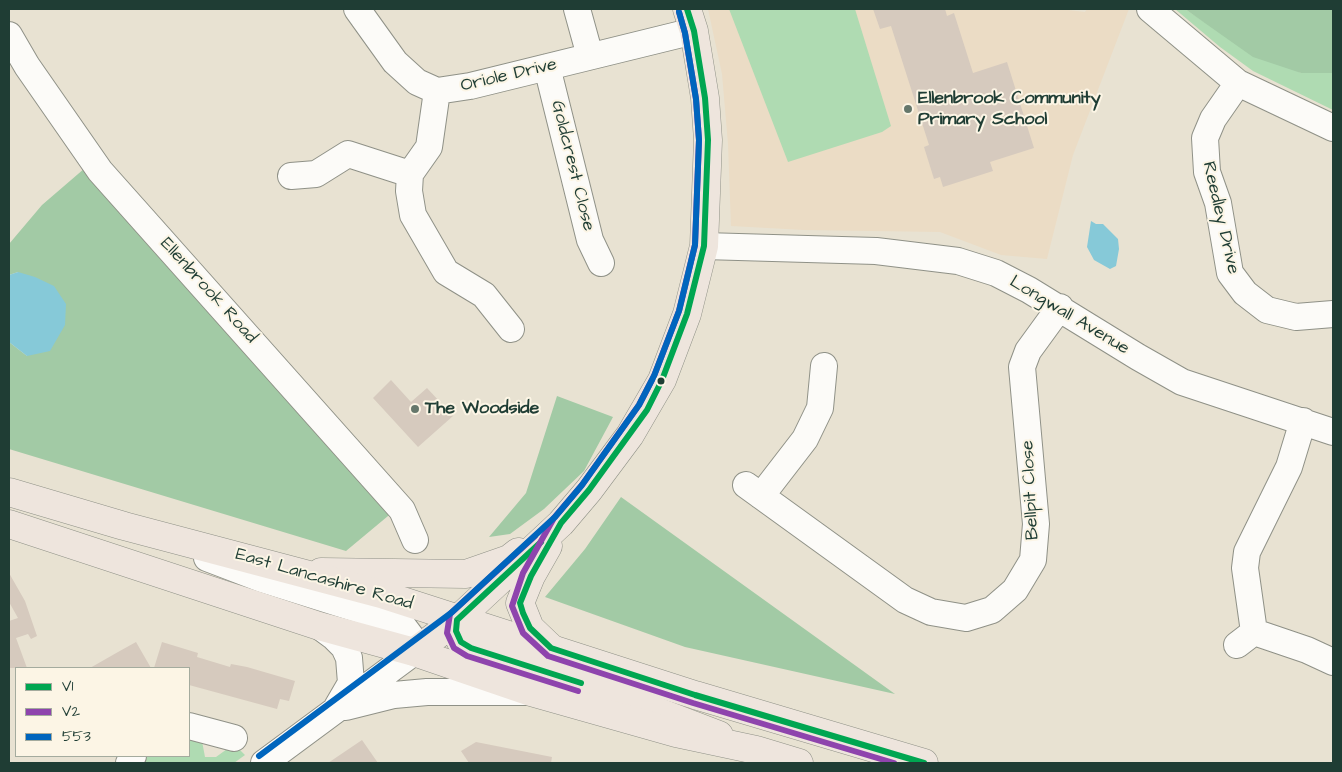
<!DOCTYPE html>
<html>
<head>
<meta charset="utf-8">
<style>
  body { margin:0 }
  #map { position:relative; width:1342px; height:772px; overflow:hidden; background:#e8e2d2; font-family:"Architects Daughter",sans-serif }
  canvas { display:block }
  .frame { position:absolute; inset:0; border:10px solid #1f3d34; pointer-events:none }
  .legend { position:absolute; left:15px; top:667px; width:175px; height:90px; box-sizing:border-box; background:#fcf5e5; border:1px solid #a4ab9e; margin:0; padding:6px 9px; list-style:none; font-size:15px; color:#1f3d34 }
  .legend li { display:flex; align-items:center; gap:10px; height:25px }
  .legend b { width:25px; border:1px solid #a4ab9e }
</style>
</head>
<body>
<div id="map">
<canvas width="1342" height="772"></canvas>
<div class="frame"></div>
<ul class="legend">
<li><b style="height:6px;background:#00a651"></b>V1</li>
<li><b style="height:6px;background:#8e44ad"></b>V2</li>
<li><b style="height:6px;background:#0065bd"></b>553</li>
</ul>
</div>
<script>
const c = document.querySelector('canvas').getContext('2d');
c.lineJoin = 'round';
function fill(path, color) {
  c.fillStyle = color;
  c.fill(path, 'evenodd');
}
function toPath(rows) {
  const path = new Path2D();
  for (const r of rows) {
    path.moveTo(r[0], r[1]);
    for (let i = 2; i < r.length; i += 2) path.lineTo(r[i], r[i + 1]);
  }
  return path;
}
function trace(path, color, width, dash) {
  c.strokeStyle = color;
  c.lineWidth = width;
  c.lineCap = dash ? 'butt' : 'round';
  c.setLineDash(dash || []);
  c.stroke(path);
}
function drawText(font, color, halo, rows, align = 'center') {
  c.font = font + ' "Architects Daughter",sans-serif';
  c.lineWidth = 4;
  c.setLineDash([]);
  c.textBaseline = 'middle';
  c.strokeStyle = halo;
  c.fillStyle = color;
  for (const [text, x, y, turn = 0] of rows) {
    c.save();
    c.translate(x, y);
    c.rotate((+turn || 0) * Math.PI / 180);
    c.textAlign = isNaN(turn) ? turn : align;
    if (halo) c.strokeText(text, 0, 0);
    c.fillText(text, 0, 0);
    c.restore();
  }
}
fill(toPath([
  [708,9,1060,9,1085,12,1087,9,1129,9,1073,155,1047,259,1001,255,940,232,804,230,731,226,728,144,722,74]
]), '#ebdcc5');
fill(toPath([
  [729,9,855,9,891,126,882,132,788,162],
  [1175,9,1185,9,1203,21,1301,73,1333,73,1333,110,1253,71,1220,47],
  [189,736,201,736,205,757,216,757,234,744,245,755,234,763,141,763,143,756,189,756]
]), '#afdbb2');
fill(toPath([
  [1185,9,1333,9,1333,73,1301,73,1253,57],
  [85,168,394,511,346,551,9,449,9,342,27,356,18,272,9,275,9,244,42,205],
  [557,396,613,417,584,471,544,509,510,534,489,537,526,493],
  [621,497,895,694,685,647,545,597,585,549]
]), '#a2caa5');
fill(toPath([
  [1091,221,1096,224,1103,224,1118,239,1119,249,1116,266,1110,269,1094,260,1087,247],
  [18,272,35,277,54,286,66,304,65,325,50,351,27,356,9,342,9,275]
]), '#86c9d8');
fill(toPath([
  [873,9,945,9,947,16,954,13,973,73,1007,62,1034,148,990,162,993,171,943,187,940,177,934,179,924,147,929,145,891,26,880,29],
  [391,380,411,402,427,388,453,416,418,447,373,398],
  [9,573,25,601,37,636,31,639,28,634,16,638,27,668,9,668,9,621,18,618,9,602],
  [136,642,151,668,90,668,118,652],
  [162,642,198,653,197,657,230,667,231,664,247,667,295,681,289,701,280,699,277,709,189,685,189,668,154,668],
  [362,740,378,763,328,763],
  [476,742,552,757,551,763,469,763,461,751]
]), '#d6cabe');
const minor = toPath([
  [357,9,395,62,417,82,437,91,470,86,694,31],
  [577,9,590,56],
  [1150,9,1238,83,1333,128],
  [9,35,27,66,100,171,402,510,415,540],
  [547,67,590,240,601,263],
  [1238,83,1213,119,1205,138,1207,172,1218,203,1230,273,1245,293,1267,310,1296,317,1333,314],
  [437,91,429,147,410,174,409,191,413,215,446,272,484,295,511,329],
  [291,176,316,174,348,154,410,174],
  [704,246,876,251,958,261,996,273,1029,290,1138,357,1182,382,1333,432],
  [746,485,905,600,931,612,966,618,992,610,1015,590,1033,560,1036,524,1022,367,1028,351,1060,307],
  [761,496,805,439,820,408,824,366],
  [207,558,262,579,386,618,403,626,412,638,414,652,264,763],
  [319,626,334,637,344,647,349,658,351,683,337,707],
  [1254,632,1307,650,1333,662],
  [1237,645,1254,632,1245,568,1247,552,1289,467,1303,421],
  [346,707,394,695,427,692,525,692],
  [189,726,234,738],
  [129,763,133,756]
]);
const major = toPath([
  [548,546,531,576,520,603,530,628,551,648],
  [321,572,466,574,509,559,518,552],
  [457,620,456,631,461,642,471,648,604,691,719,735],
  [414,652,457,620,561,523,589,490,630,435,662,380,687,314,704,246,708,140,705,98,694,31,687,9]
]);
const highway = toPath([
  [9,492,124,526,381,594,695,695,924,763],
  [9,524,319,626,414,652,531,692,676,733,756,750,799,763]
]);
trace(minor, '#8f9187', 28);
trace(major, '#8f9187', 29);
trace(highway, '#8f9187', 29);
trace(minor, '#fcfbf8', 26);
trace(major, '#eee5dd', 28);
trace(highway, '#eee5dd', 28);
trace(toPath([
  [687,9,694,31,705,98,708,140,704,246,687,314,662,380,647,410,589,490,561,523,531,576,520,603,523,613,530,628,551,648,695,695,924,763],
  [541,542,457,620,456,631,461,642,471,648,581,683]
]), '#00a651', 6);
trace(toPath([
  [679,12,685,33,696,99,699,140,695,245,679,311,654,376,639,405,582,485,554,518,523,573,512,606,523,633,548,656,693,703,894,763],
  [535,536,450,614,447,633,454,648,467,656,578,691]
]), '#8e44ad', 6);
trace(toPath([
  [259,756,451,613,555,517,582,485,639,405,654,376,679,311,695,245,699,140,696,99,685,33,679,12]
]), '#0065bd', 6);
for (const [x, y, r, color] of [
  [908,109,5,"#65776b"],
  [661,381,4.5,"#1f3d34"],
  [415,409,5,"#65776b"]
]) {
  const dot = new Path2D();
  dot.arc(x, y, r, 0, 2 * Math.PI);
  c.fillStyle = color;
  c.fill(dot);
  trace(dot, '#fcf5e5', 2);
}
drawText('18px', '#1f3d34', '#fcf5e5', [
  ["Oriole Drive",509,76,-13],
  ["Goldcrest Close",572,166,76],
  ["Reedley Drive",1220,218,77],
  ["Ellenbrook Road",208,291,48],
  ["Longwall Avenue",1069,316,31],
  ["Bellpit Close",1031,490,-93],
  ["East Lancashire Road",324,580,16]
]);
drawText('bold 18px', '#1f3d34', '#fcf5e5', [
  ["Ellenbrook Community",918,99],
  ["Primary School",918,120],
  ["The Woodside",425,409]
], 'left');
</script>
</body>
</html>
